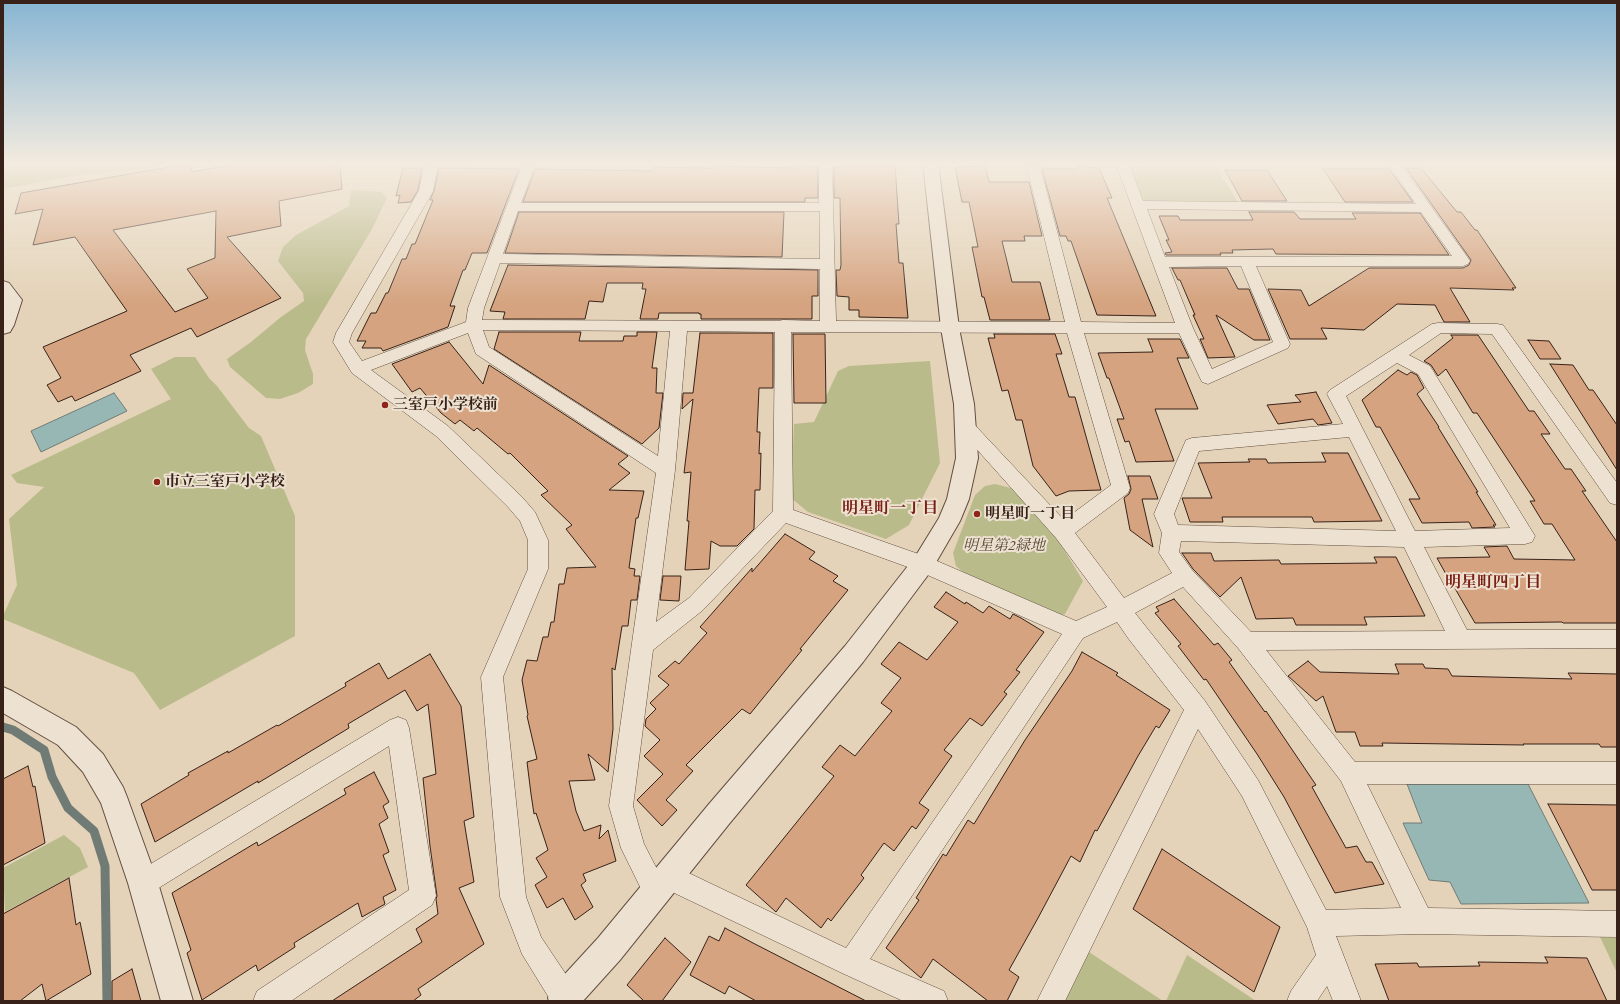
<!DOCTYPE html>
<html>
<head>
<meta charset="utf-8">
<style>
  body { margin:0 }
  #map { position:relative; width:1620px; height:1004px; overflow:hidden; background:#e4d3b8; font-family:"EB Garamond",serif }
  canvas { display:block }
  .frame { position:absolute; inset:0; border:4px solid #372119; pointer-events:none }
</style>
</head>
<body>
<div id="map">
<canvas width="1620" height="1004"></canvas>
<div class="frame"></div>
</div>
<script>
const c = document.querySelector('canvas').getContext('2d');
c.lineJoin = 'round';
function fill(path, color) {
  c.fillStyle = color;
  c.fill(path, 'evenodd');
}
function toPath(rows) {
  const path = new Path2D();
  for (const r of rows) {
    path.moveTo(r[0], r[1]);
    for (let i = 2; i < r.length; i += 2) path.lineTo(r[i], r[i + 1]);
  }
  return path;
}
function trace(path, color, width, dash) {
  c.strokeStyle = color;
  c.lineWidth = width;
  c.lineCap = dash ? 'butt' : 'round';
  c.setLineDash(dash || []);
  c.stroke(path);
}
function drawText(font, color, halo, rows, align = 'center') {
  c.font = font + ' "EB Garamond","Noto Serif JP",serif';
  c.lineWidth = 4;
  c.setLineDash([]);
  c.textBaseline = 'middle';
  c.strokeStyle = halo;
  c.fillStyle = color;
  for (const [text, x, y, turn = 0] of rows) {
    c.save();
    c.translate(x, y);
    c.rotate((+turn || 0) * Math.PI / 180);
    c.textAlign = isNaN(turn) ? turn : align;
    if (halo) c.strokeText(text, 0, 0);
    c.fillText(text, 0, 0);
    c.restore();
  }
}
fill(toPath([
  [3,163,167,163,152,168,86,174,3,189],
  [1134,163,1214,163,1239,204,1144,201,1129,168],
  [351,190,382,192,387,198,372,229,306,339,305,350,313,374,313,384,298,393,280,399,266,398,230,367,227,359,251,342,281,317,304,301,303,293,278,261,283,247,296,235,349,206],
  [175,357,195,357,209,378,217,386,249,428,261,436,295,516,295,636,160,710,134,673,3,619,3,616,17,585,9,519,44,487,17,483,11,475,171,399,151,369],
  [930,361,940,463,909,525,886,539,808,512,791,498,794,424,814,422,838,371,849,366],
  [995,484,1011,488,1024,499,1057,538,1083,581,1065,614,1055,616,973,581,956,566,953,553,975,495,985,486],
  [64,835,80,848,88,867,5,912,3,868],
  [1600,937,1617,938,1617,973],
  [1086,950,1163,1001,1060,1001],
  [1187,955,1256,1001,1166,1001]
]), '#babb8b');
const water = toPath([
  [114,393,127,411,41,452,31,431,114,393],
  [1407,784,1528,784,1589,903,1461,904,1450,882,1429,880,1403,823,1422,823,1407,784]
]);
fill(water, '#96b7b4');
trace(water, '#707b76', 1);
trace(toPath([
  [3,727,13,730,44,750,52,777,68,808,94,831,105,866,107,1001]
]), '#707b76', 9);
const building = toPath([
  [192,163,191,172,230,165,230,163,335,163,335,166,340,165,342,189,279,201,281,226,227,237,281,298,197,337,191,328,130,355,141,371,75,401,72,396,58,402,47,385,61,378,43,347,127,311,75,237,33,245,43,209,15,214,21,193,192,163],
  [216,211,215,258,187,269,208,298,175,312,113,230,216,211],
  [840,164,895,165,899,224,896,224,899,263,903,263,908,318,859,317,859,310,849,310,849,297,837,296,836,270,840,270,841,265,840,198,834,198,834,167,840,167,840,164],
  [1086,165,1088,167,1099,168,1112,198,1107,198,1156,316,1097,315,1071,241,1068,241,1066,236,1060,236,1042,169,1077,169,1076,166,1086,165],
  [713,166,796,168,796,166,818,167,818,198,805,198,805,202,523,202,535,169,653,171,654,167,713,168,713,166],
  [985,166,989,182,1029,182,1042,236,1024,236,1025,241,1002,241,1012,282,1040,282,1050,320,990,320,984,297,982,297,972,247,978,247,969,202,962,202,955,167,985,166],
  [403,168,422,168,418,190,411,202,398,203,400,195,396,196,403,168],
  [439,168,519,169,487,253,472,253,465,270,463,270,450,306,455,306,448,327,383,351,381,348,362,348,366,341,357,341,371,313,376,313,386,293,388,293,402,259,406,259,412,244,415,244,433,200,430,200,434,191,439,168],
  [1406,168,1421,168,1457,212,1461,212,1475,230,1477,230,1516,288,1512,288,1514,290,1450,288,1470,322,1444,322,1435,305,1397,304,1364,330,1321,328,1327,339,1290,339,1268,289,1301,290,1309,306,1369,268,1463,268,1469,265,1471,260,1406,168],
  [1323,169,1389,169,1413,202,1345,202,1323,169],
  [1225,170,1267,170,1287,201,1242,201,1225,170],
  [519,212,784,212,782,257,505,253,519,212],
  [1249,212,1294,212,1300,219,1356,219,1352,213,1420,213,1449,255,1276,254,1273,249,1232,250,1233,253,1220,253,1221,255,1166,255,1165,253,1172,252,1166,240,1169,240,1159,216,1178,216,1180,220,1253,220,1249,212],
  [508,265,818,270,818,296,812,296,812,319,701,319,701,314,699,314,699,313,659,313,658,319,640,319,646,289,642,289,643,283,607,283,603,302,589,301,585,319,503,319,505,312,490,311,508,265],
  [1172,268,1227,268,1238,289,1249,289,1270,340,1254,340,1216,315,1235,357,1208,358,1200,339,1204,339,1193,315,1195,315,1180,280,1178,280,1172,268],
  [499,332,581,332,579,341,623,341,624,336,637,336,637,332,657,332,652,368,657,368,656,393,663,393,659,428,642,444,494,349,499,332],
  [700,333,773,333,773,388,759,388,757,432,760,432,759,454,761,453,760,490,755,490,754,529,737,546,720,546,711,541,709,569,685,570,689,521,687,521,691,472,684,473,693,399,682,409,683,393,693,393,700,333],
  [793,334,825,334,826,403,794,403,793,334],
  [994,334,1055,334,1062,354,1056,354,1069,397,1075,397,1101,490,1069,491,1056,496,1033,466,1022,420,1016,420,1008,390,1002,391,988,338,995,338,994,334],
  [1451,335,1478,335,1529,411,1534,411,1550,434,1541,434,1565,469,1571,469,1586,491,1582,491,1617,542,1617,623,1563,623,1562,622,1475,623,1453,585,1452,585,1437,558,1490,557,1484,547,1507,546,1514,559,1575,560,1552,524,1544,524,1530,501,1535,501,1477,413,1473,413,1446,369,1438,376,1431,365,1424,361,1453,338,1451,335],
  [1148,339,1180,339,1189,358,1177,358,1198,409,1155,409,1174,461,1136,462,1129,441,1125,442,1117,419,1124,419,1109,378,1107,378,1098,353,1153,352,1148,339],
  [1528,340,1549,341,1561,359,1540,359,1528,340],
  [449,342,483,384,489,365,628,456,618,464,630,473,609,490,644,491,638,518,636,518,629,568,635,569,634,576,640,576,637,600,631,600,628,626,622,626,615,670,612,668,613,729,608,772,588,754,595,780,569,781,576,811,584,831,601,825,599,839,608,830,616,861,583,874,586,881,581,885,593,907,575,920,563,898,547,908,535,885,547,877,536,858,548,850,536,813,534,814,531,794,527,762,537,759,527,716,528,715,522,680,527,660,537,661,543,637,548,637,551,622,554,622,559,584,564,584,567,568,596,567,566,529,572,525,541,495,548,491,510,453,508,454,477,428,474,431,460,420,455,424,441,413,420,388,412,392,392,364,449,342],
  [1550,364,1573,365,1589,390,1593,390,1617,425,1617,470,1550,364],
  [1398,370,1407,375,1411,372,1417,375,1424,388,1417,394,1439,427,1438,427,1478,492,1476,492,1496,525,1493,525,1495,527,1472,528,1469,522,1422,523,1409,499,1420,499,1380,427,1376,427,1362,400,1398,370],
  [1316,392,1332,423,1318,425,1313,419,1278,424,1267,405,1301,402,1295,395,1316,392],
  [1322,453,1348,453,1382,521,1314,522,1312,517,1222,517,1223,522,1190,522,1182,498,1212,498,1198,463,1250,462,1248,459,1266,459,1268,463,1326,462,1322,453],
  [1128,476,1150,476,1158,499,1142,499,1153,547,1130,530,1124,498,1129,494,1131,489,1128,476],
  [785,534,815,552,809,559,838,576,833,581,848,590,800,649,802,650,750,714,742,709,686,765,693,771,666,800,677,810,662,826,637,800,663,774,644,756,660,740,645,726,646,719,656,709,650,703,669,685,658,676,675,661,679,664,707,633,700,627,752,568,752,572,785,534],
  [1182,553,1211,553,1214,561,1279,560,1281,564,1377,563,1374,557,1396,557,1425,616,1364,617,1367,625,1296,625,1293,618,1256,619,1241,577,1220,597,1193,569,1182,553],
  [663,576,681,576,679,601,660,600,663,576],
  [946,592,965,604,966,602,983,613,989,606,1010,619,1013,614,1021,618,1044,632,1016,670,1020,672,1004,692,1007,694,982,726,970,718,944,750,952,756,919,803,929,810,916,829,912,826,894,851,884,843,861,875,864,878,831,921,828,918,821,928,786,898,776,912,746,885,834,776,822,767,840,745,855,756,892,711,881,703,901,678,881,664,899,642,927,660,958,622,934,607,946,592],
  [1174,599,1214,645,1218,643,1232,660,1229,662,1265,712,1266,711,1316,785,1312,787,1346,848,1357,846,1366,862,1372,862,1384,884,1335,893,1284,797,1257,754,1206,679,1204,680,1178,646,1181,644,1155,613,1159,611,1156,607,1174,599],
  [1082,652,1118,673,1116,675,1170,710,1159,728,1156,726,1138,756,1097,831,1095,830,1080,862,1071,856,1038,918,1009,970,1019,977,1007,1001,988,1001,933,959,921,978,886,948,919,900,916,898,943,854,946,856,968,820,974,824,1025,740,1072,671,1082,652],
  [430,654,461,706,474,817,464,821,474,882,459,888,484,944,418,989,421,995,413,1001,332,1001,422,942,416,929,438,914,436,899,437,896,430,846,423,778,436,774,428,704,417,711,405,690,348,724,349,728,301,757,258,783,258,781,155,842,141,804,189,775,188,773,228,751,228,753,277,725,278,726,346,686,345,683,379,663,388,679,430,654],
  [1308,661,1320,672,1399,674,1395,664,1423,664,1425,668,1448,669,1452,676,1572,679,1568,673,1617,674,1617,747,1601,747,1599,744,1523,744,1524,745,1382,743,1383,746,1360,746,1355,732,1336,732,1323,696,1316,701,1288,676,1308,661],
  [28,766,33,787,35,786,45,843,3,865,3,779,28,766],
  [374,772,389,802,383,806,388,818,379,824,389,852,383,855,396,890,383,897,385,904,362,917,358,903,294,943,295,947,258,971,256,965,202,1000,187,953,191,950,172,893,257,842,258,846,346,794,344,789,374,772],
  [1548,804,1617,805,1617,890,1592,890,1548,804],
  [1162,849,1280,927,1254,992,1133,909,1162,849],
  [69,878,76,925,80,922,91,974,46,1001,42,984,20,1001,3,1001,3,914,69,878],
  [725,928,753,943,866,1001,756,1001,729,986,725,994,690,975,709,936,719,941,725,928],
  [665,938,691,962,662,1001,644,1001,627,985,665,938],
  [1545,957,1587,958,1607,1001,1389,1001,1375,964,1417,963,1419,967,1480,966,1478,962,1548,963,1545,957],
  [132,969,141,1001,112,1001,112,981,132,969]
]);
fill(building, '#d5a37f');
trace(building, '#372119', 1);
const minor = toPath([
  [425,163,438,163,433,191,352,333,349,342,362,361,466,322,468,308,523,163,536,163,521,203,819,203,819,163,832,163,836,321,1065,322,1026,163,1039,163,1081,322,1175,323,1117,167,1093,167,1088,166,1087,163,1149,163,1148,166,1143,167,1130,167,1143,201,1416,204,1387,163,1400,163,1468,258,1470,261,1468,264,1463,266,1256,266,1290,344,1288,348,1208,384,1202,382,1200,378,1179,333,1084,333,1130,488,1128,493,1075,533,1124,598,1172,573,1159,553,1162,533,1154,514,1186,440,1192,438,1343,424,1327,394,1330,390,1432,324,1438,323,1497,324,1503,325,1617,483,1617,505,1610,503,1492,334,1441,333,1409,355,1430,366,1535,536,1532,542,1525,544,1424,547,1467,630,1617,630,1617,648,1266,650,1355,762,1617,762,1617,784,1367,784,1428,908,1617,911,1617,937,1421,934,1336,936,1361,1001,1333,1001,1327,986,1317,1001,1287,1001,1291,991,1316,955,1307,927,1242,796,1198,729,1065,1001,1037,1001,1184,710,1128,638,1117,622,1083,638,870,959,944,991,948,1001,903,1001,842,973,668,890,669,892,665,901,656,905,647,901,621,848,609,806,656,473,476,354,468,333,371,370,448,426,522,497,535,512,548,540,548,569,503,677,526,897,541,937,577,991,581,1001,551,1001,522,954,500,897,481,677,528,569,528,540,520,521,508,507,436,436,352,373,333,342,336,333,419,191,425,163],
  [1147,209,1421,212,1452,256,1165,257,1147,209],
  [518,211,820,211,820,259,503,254,518,211],
  [500,263,820,269,820,321,783,320,778,321,482,320,484,308,500,263],
  [1241,266,1273,342,1212,369,1193,328,1169,267,1241,266],
  [483,330,670,331,658,456,489,347,483,330],
  [687,331,775,332,773,511,689,598,656,622,675,470,687,331],
  [791,332,1067,333,1111,485,1064,520,971,421,965,419,959,421,956,426,1056,538,1107,607,1076,621,930,558,793,510,791,332],
  [1397,363,1418,374,1510,528,1415,531,1346,396,1397,363],
  [1349,437,1396,531,1178,525,1174,514,1199,451,1349,437],
  [786,523,916,570,1062,634,846,948,676,867,667,863,657,869,644,844,633,806,653,650,703,610,786,523],
  [1181,541,1404,547,1445,631,1251,632,1192,570,1179,552,1181,541],
  [1183,587,1238,648,1341,781,1401,908,1326,910,1258,780,1205,701,1135,613,1183,587],
  [398,717,406,720,409,728,436,896,432,905,291,1001,253,1001,257,991,409,890,389,746,152,892,143,896,134,892,130,883,134,874,390,720,398,717]
]);
const tertiary = toPath([
  [923,163,938,163,959,328,974,404,978,458,969,499,960,521,931,571,863,662,729,824,620,960,583,1001,549,1001,548,998,553,987,598,938,709,804,845,646,915,557,939,518,947,499,956,458,954,404,941,328,923,163],
  [3,281,9,283,22,300,14,325,10,332,3,334,3,281],
  [3,687,12,691,76,727,103,754,123,787,127,797,158,883,193,1001,161,1001,128,883,101,803,83,772,58,745,3,713,3,687]
]);
trace(minor, '#624e41', 1);
trace(tertiary, '#624e41', 2);
fill(minor, '#ede2d1');
fill(tertiary, '#ede2d1');
const sky = c.createLinearGradient(0, 0, 0, 303);
sky.addColorStop(0, '#87b5d3');
sky.addColorStop(0.54, '#f3ebdf');
sky.addColorStop(1, '#f3ebdf00');
c.fillStyle = sky;
c.fillRect(0, 0, 1620, 303);
for (const [x, y, r, color] of [
  [385,405,4,"#8f2418"],
  [157,482,4,"#8f2418"],
  [977,514,4,"#8f2418"]
]) {
  const dot = new Path2D();
  dot.arc(x, y, r, 0, 2 * Math.PI);
  c.fillStyle = color;
  c.fill(dot);
  trace(dot, '#ede2d1', 1.5);
}
drawText('bold 15px', '#372119', '#ede2d1', [
  ["三室戸小学校前",393,405],
  ["市立三室戸小学校",165,482],
  ["明星町一丁目",985,514]
], 'left');
drawText('italic 15px', '#584836', '#ede2d1', [
  ["明星第2緑地",1004,546]
]);
drawText('bold 16px', '#7a1f14', '#ede2d1', [
  ["明星町一丁目",890,509],
  ["明星町四丁目",1493,583]
]);
</script>
</body>
</html>
